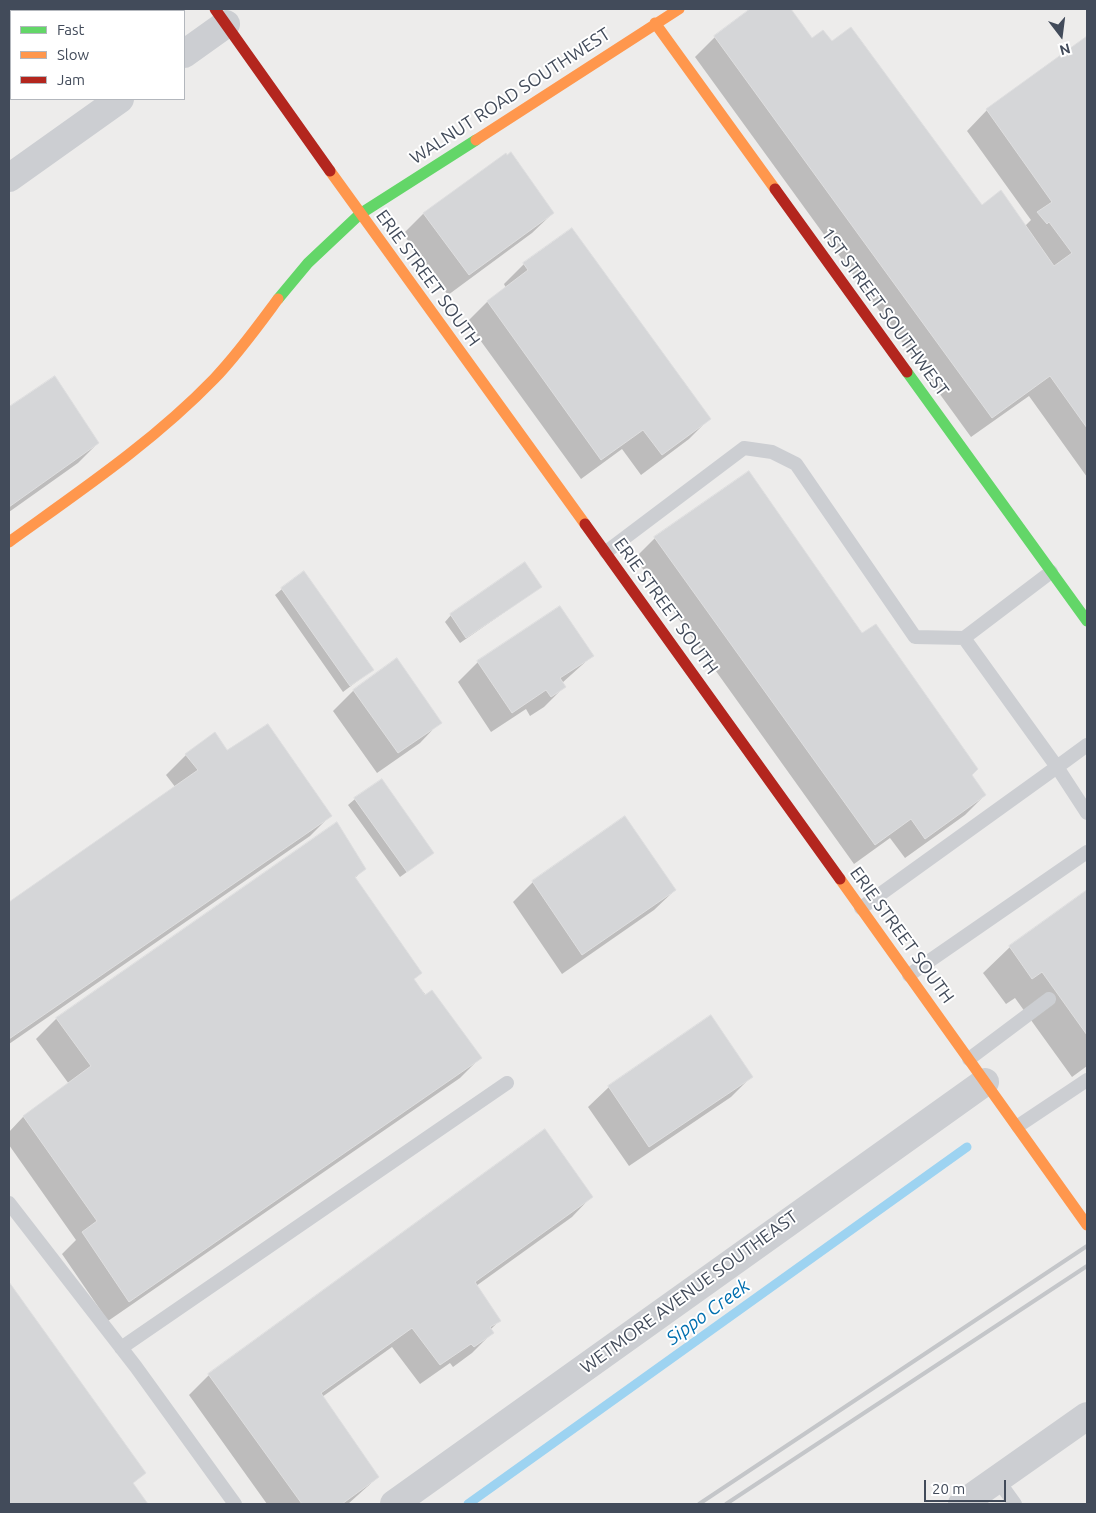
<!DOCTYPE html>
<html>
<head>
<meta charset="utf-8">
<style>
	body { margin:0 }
	#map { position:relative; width:1096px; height:1513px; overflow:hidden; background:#edeceb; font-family:Ubuntu,sans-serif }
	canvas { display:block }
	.frame { position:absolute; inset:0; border:10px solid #424b5a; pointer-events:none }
	.legend { position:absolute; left:10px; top:10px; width:175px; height:90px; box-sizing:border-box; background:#fff; border:1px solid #b3b7bd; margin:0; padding:6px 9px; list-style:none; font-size:15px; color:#424b5a }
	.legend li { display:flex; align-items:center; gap:10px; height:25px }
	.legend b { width:25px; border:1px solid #b3b7bd }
	.north { position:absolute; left:1036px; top:10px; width:50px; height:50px; -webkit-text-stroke:4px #fff; paint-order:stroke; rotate:165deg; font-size:14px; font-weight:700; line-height:20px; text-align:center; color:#424b5a }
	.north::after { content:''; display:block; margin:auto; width:18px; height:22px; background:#424b5a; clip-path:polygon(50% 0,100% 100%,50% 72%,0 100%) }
	.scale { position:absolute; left:924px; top:1480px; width:82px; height:22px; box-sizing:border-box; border:2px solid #424b5a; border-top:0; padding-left:6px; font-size:15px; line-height:18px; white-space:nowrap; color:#424b5a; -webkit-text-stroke:4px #fff; paint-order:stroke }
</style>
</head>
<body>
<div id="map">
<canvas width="1096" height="1513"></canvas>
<div class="frame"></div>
<ul class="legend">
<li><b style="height:6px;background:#63d668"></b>Fast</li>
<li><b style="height:6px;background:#ff974d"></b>Slow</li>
<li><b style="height:6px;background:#b3261e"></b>Jam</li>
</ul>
<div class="north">N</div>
<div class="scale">20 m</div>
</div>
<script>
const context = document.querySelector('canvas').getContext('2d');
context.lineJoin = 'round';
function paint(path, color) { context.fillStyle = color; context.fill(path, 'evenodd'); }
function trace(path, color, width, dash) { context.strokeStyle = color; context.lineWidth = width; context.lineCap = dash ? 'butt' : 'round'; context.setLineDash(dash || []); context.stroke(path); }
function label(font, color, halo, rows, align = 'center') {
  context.font = font + ' Ubuntu,sans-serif'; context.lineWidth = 4; context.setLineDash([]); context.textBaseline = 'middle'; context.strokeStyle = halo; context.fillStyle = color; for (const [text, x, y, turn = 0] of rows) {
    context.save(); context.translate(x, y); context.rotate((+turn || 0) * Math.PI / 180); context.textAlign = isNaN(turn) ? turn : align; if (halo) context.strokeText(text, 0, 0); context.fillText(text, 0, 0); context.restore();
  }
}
paint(new Path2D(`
	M752,9H790L811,40L981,207L1025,226L1031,220L967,131L987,110L1087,38V477L1029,396L971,437L695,57L715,37Z
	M553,213L532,233L448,295L403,234L423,214Z
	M524,264L709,419L689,439L641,475L622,449L581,479L467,322L487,302L506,288L504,284Z
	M54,378L98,443L78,463L9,512V409Z
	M655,538L862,634L985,795L965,815L905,858L890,838L854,864L635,558Z
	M541,587L460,643L445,622L451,615Z
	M282,589L372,670L343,692L275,595Z
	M592,656L562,683L564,687L544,707L530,716L526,709L491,732L458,682L478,662Z
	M396,660L440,722L420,743L377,773L333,711L353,691Z
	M226,752L330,816L310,836L9,1044V904L176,788L166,775L186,755Z
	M355,799L433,853L400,877L348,805Z
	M336,824L364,869L354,879L420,973L413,980L480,1058L460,1078L108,1321L62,1254L76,1240L9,1145V1132L23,1117L69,1084L36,1039L56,1019Z
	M533,882L675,890L654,910L562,974L513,902Z
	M1087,891V1066L1072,1077L1015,998L1006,1004L983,973L1010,947Z
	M710,1017L752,1076L731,1097L629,1166L588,1107L609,1087Z
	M545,1131L592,1196L572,1217L476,1286L499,1321L490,1330L492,1333L472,1353L453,1367L450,1363L420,1384L392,1347L322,1397L378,1477L348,1504H267L189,1395L209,1375Z
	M9,1284L144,1473L132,1484L146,1504H9Z`), '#0003');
trace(new Path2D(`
	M468,1504L967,1147`), '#9dd3f1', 9);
const building = new Path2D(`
	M750,9H791L812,38L823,30L832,41L851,27L982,205L1001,190L1054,266L1072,253L1049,222L1047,224L1037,212L1052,202L986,109L1087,36V428L1050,376L992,418L714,36Z
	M511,152L554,213L469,275L423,213L506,153L507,155Z
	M572,228L711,419L662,455L643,430L601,460L487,301L528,270L523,263Z
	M55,376L99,443L9,507V407Z
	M749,471L862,633L876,624L978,769L972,775L986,795L925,839L911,819L875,845L654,537Z
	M525,562L542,587L466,638L450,614Z
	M304,571L374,670L350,686L281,588Z
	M560,606L594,656L560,678L566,687L551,697L546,690L512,713L477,661Z
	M397,658L442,723L398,753L353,690Z
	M268,724L332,816L9,1039V902L198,770L185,754L215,732L227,750Z
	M382,779L434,853L407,872L354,798Z
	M625,816L676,890L582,955L532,881Z
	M337,822L366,869L355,877L422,973L414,979L425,995L432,990L482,1058L129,1302L82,1232L97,1221L23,1116L91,1066L56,1018Z
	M1087,890V1035L1042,972L1032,979L1009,946Z
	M711,1015L753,1077L649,1147L608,1086Z
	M545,1129L593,1197L475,1282L501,1321L490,1327L494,1333L474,1347L471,1344L440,1365L412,1328L321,1393L379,1477L342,1504H302L208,1374Z
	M9,1282L146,1473L133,1483L148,1504H9Z`);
paint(building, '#d5d6d8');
trace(building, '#dededf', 1);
trace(new Path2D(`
	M606,552L744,448L772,452L796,464L915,637L964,638
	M1051,572L964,638L1057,767L1087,745
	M861,908L1057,767L1087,813
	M909,975L1087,852
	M969,1059L1049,999
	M1018,1126L1087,1080
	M9,1203L136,1367L235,1504
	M121,1348L507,1083
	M997,1479L1015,1504`), '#ccced2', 14);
trace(new Path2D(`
	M184,54L226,24
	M9,178L120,99
	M394,1504L985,1082
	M962,1504L1087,1416`), '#ccced2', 28);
trace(new Path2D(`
	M278,299L308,263L360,214L476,140
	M907,372L1087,621`), '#63d668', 11);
trace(new Path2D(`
	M655,23L775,189
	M476,140L679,9
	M330,171L585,524
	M9,542C80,491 153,442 214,379C238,354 258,326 278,299
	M840,879L1087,1225`), '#ff974d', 11);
trace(new Path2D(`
	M215,9L330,171
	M775,189L907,372
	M585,524L840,879`), '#b3261e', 11);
trace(new Path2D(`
	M699,1504L1087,1246
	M726,1504L1087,1266`), '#c4c6c9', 4);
label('18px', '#424b5a', '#fff', [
	["WALNUT ROAD SOUTHWEST",510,96,-33],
	["ERIE STREET SOUTH",428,278,54],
	["1ST STREET SOUTHWEST",885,312,54],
	["ERIE STREET SOUTH",666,606,54],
	["ERIE STREET SOUTH",902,935,54],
	["WETMORE AVENUE SOUTHEAST",689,1292,-36]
]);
label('italic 19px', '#006faf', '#fff', [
	["Sippo Creek",708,1312,-36]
]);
</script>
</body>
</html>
